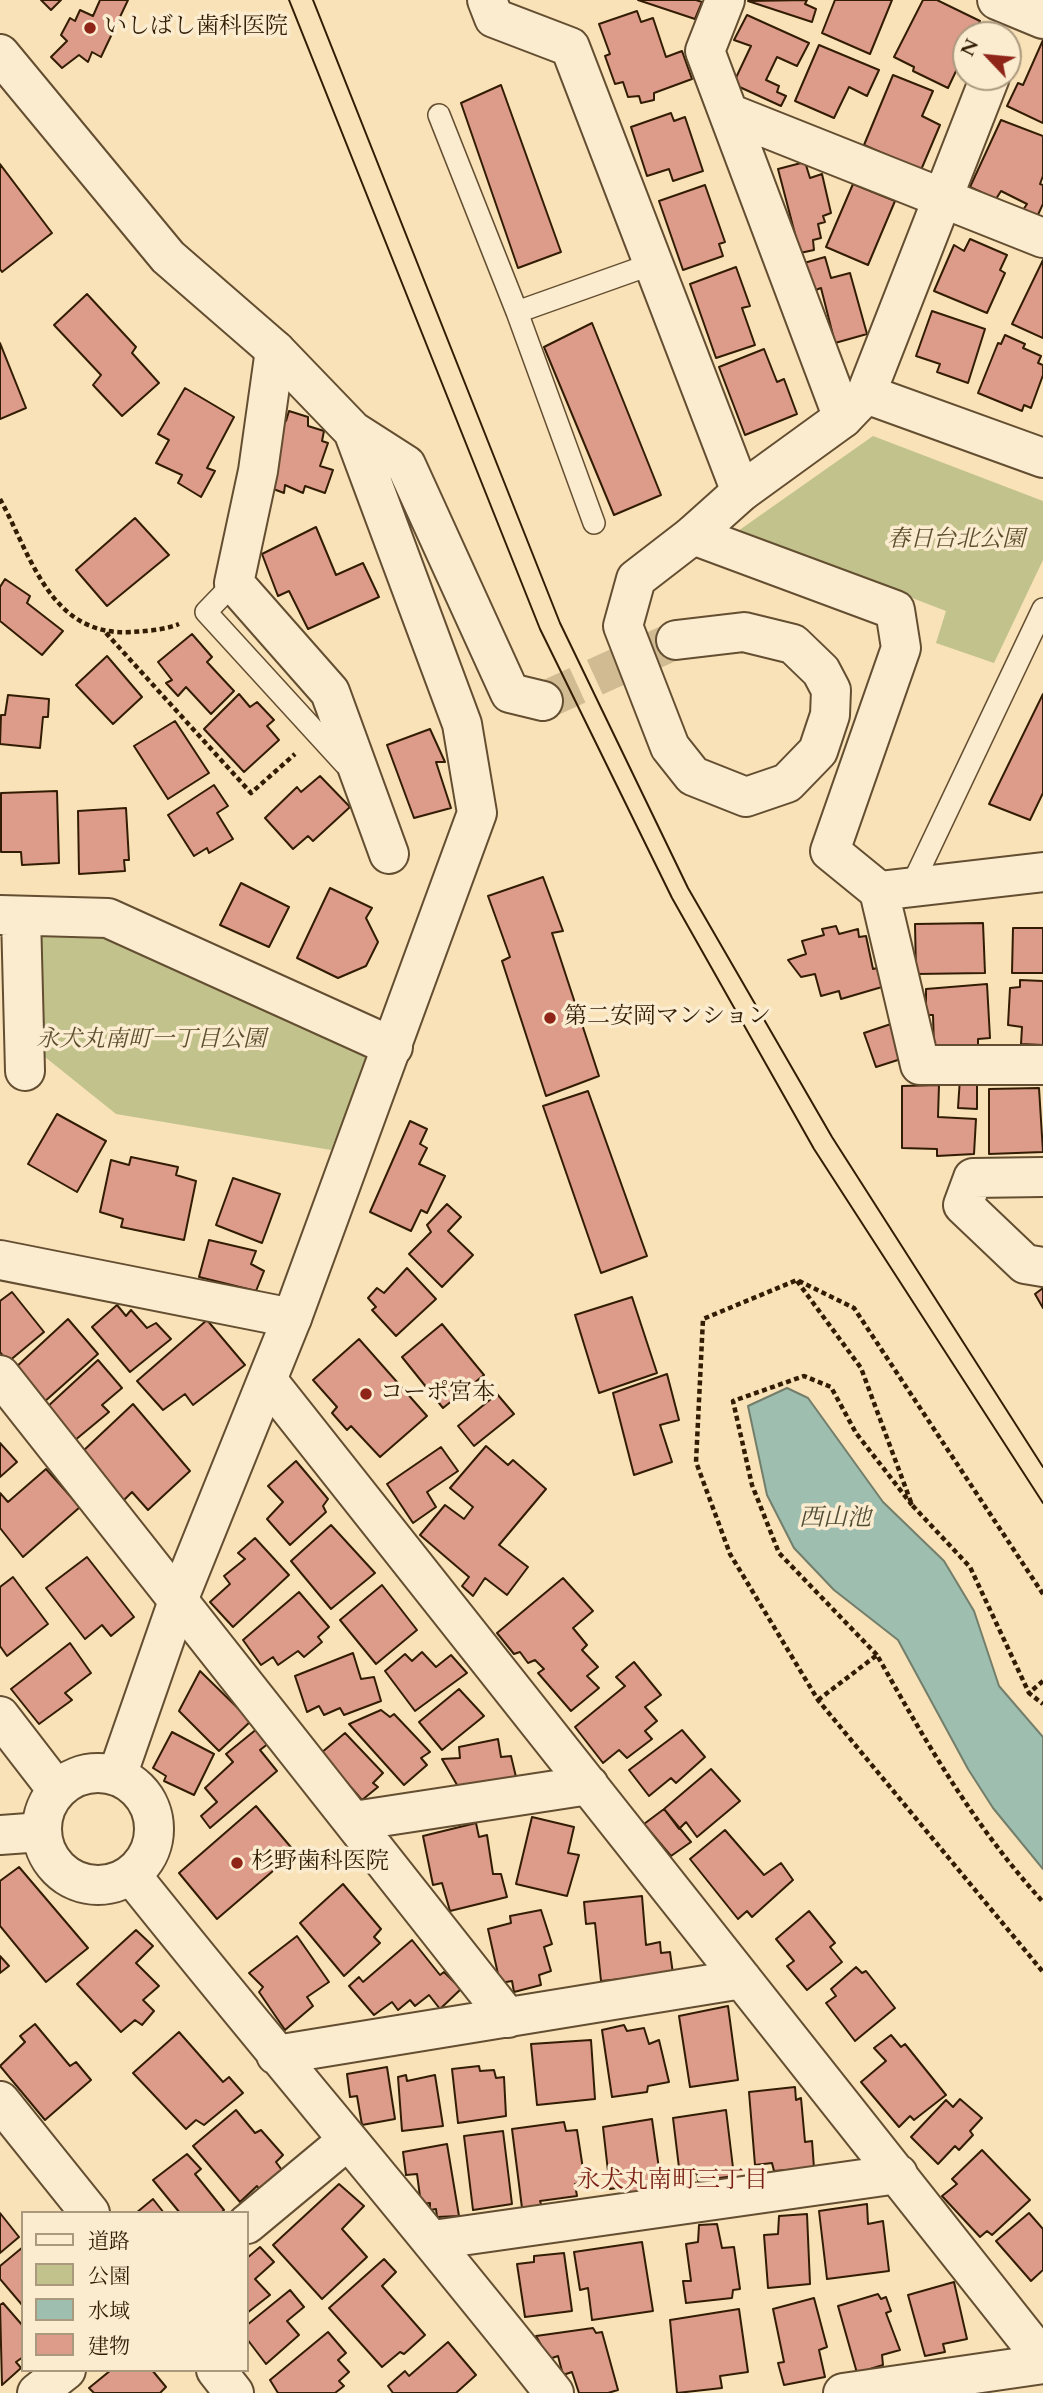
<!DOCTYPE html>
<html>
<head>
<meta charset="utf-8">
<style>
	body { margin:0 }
	#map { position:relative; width:1043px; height:2393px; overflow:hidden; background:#f9e2b7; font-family:Cardo,"Noto Serif JP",serif }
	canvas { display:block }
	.legend { position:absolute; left:21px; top:2211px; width:228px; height:161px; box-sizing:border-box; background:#fbecd0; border:2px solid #ab997e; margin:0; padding:9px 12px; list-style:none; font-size:21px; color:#321d04 }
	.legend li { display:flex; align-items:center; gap:14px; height:35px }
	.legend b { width:35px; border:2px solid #ab997e }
	.north { position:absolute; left:952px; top:21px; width:70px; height:70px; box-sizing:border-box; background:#fbecd0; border:2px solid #ab997e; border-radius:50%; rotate:296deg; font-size:19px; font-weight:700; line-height:28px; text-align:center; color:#321d04 }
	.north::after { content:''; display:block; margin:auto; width:24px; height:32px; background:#8f2418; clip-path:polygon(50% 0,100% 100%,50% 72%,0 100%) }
</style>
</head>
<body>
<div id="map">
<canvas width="1043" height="2393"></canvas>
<ul class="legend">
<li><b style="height:9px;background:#fbecd0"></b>道路</li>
<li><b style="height:19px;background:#c1c28c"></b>公園</li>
<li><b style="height:19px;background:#9ebeaf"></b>水域</li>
<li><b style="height:19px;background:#dd9b89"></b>建物</li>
</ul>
<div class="north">N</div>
</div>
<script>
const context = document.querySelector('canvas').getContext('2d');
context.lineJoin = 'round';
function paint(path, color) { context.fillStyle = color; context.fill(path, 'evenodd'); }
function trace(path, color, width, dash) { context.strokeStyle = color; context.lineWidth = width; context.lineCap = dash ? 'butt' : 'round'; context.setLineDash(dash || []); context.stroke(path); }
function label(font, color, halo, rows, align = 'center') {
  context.font = font + ' Cardo,"Noto Serif JP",serif'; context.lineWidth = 7; context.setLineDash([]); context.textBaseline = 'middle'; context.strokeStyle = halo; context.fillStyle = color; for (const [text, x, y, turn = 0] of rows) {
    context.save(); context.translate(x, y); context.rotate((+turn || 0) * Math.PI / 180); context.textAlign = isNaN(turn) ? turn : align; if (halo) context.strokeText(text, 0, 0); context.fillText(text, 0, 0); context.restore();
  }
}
paint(new Path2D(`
	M873,436L1043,501V560L994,663L936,643L946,611L738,531Z
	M39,935H107L369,1055L331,1150L116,1114L45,1057Z`), '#c1c28c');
const water = new Path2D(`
	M787,1388L808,1398L883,1502L944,1561L974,1611L999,1686L1043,1737V1869L993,1808L968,1769L898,1640L834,1590L794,1548L767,1495L748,1406Z`);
paint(water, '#9ebeaf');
trace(water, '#737e6b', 2);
const building = new Path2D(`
	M41,0H61L51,10Z
	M100,0H128L101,57L92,52L88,62L79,55L62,68L51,57L67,41L61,35L70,18L75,21L80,10L93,16Z
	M638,0H696L702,2L695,19Z
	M807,0L805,4L816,9L812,22L748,1Z
	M835,0H892L870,54L822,33Z
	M923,0H937L980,21L973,35H966V50L948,88L913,71L914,67L894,57Z
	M637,11L641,22L653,18L666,57L682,51L692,79L654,93V100L641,103L639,96L628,97L623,82L615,84L605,56L610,54L599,24Z
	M747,15L809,43L797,66L777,57L766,80L779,86L777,92L786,96L781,106L733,84L751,46L734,40Z
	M1043,40V123L1007,106L1018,83L1023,85Z
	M819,45L879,70L867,96L849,87L834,118L795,101Z
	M893,75L933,91L922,116L940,125L921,170L864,145Z
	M501,85L561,252L518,268L461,103Z
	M671,113L674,121L685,117L703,171L673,181L669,169L647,176L631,127Z
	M1001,120L1043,136V176L1040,184L1043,185V204L1036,219L1021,213L1027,204L1001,191L996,199L970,187Z
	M805,162L810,178L822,174L831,213L823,216L825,222L818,224L821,238L813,240L814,250L800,253L778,169Z
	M0,164L52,233L2,272L0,269Z
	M853,184L895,201L868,265L826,247Z
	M705,185L725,242L719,244L723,256L683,270L659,201Z
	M970,239L1007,255L1000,270L1005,273L987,313L934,291L954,245L964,251Z
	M825,257L831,278L850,273L867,334L835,343L821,288L813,291L804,263Z
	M1043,260V338L1012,324Z
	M736,267L750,306L742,308L755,345L716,358L690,284Z
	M87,294L136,347L132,353L159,383L122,416L93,385L101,375L54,325Z
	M932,311L985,329L968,383L937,372L940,364L916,356Z
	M592,323L661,495L614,515L544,347Z
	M1005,335L1025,344L1023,348L1041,356L1038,363L1043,365V375L1031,408L1024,405L1022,411L978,393L998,343L1001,344Z
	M0,343L26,408L0,419Z
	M764,349L777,382L784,379L797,414L745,435L719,367Z
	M185,388L234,417L207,468L215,471L201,497L178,483L182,475L156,463L169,440L158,434Z
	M289,411L308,417V426L324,431L322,441L328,443L320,466L333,470L325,493L305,486L303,493L285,485L284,493L268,487L278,420L286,421Z
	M135,518L169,555L107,606L76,570Z
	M316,527L336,575L363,563L379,597L308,629L289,591L278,596L262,554Z
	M5,579L30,596L27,603L63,631L42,655L0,621V587Z
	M192,634L212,657L207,662L234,691L211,714L186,687L178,696L166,683L172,680L158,662Z
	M107,656L142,697L113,724L76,685Z
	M239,694L250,707L257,702L274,720L267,726L279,740L244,772L204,729Z
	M1043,694V793L1030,820L989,804Z
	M8,695L49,699L48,717H43L40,748L0,744L1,715H5Z
	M175,721L209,773L168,799L134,746Z
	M430,729L445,762H436L451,808L414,818L387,745Z
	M320,776L350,807L313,841L308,836L293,849L265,818L297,787L301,792Z
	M214,785L228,806L217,813L233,839L209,853L207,848L194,856L168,815Z
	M57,791L59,863L22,865L21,852H1V793Z
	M126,808L129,860H124L125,871L79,874L78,811Z
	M543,877L563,931L552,933L599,1076L546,1096L502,961L510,957L488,896Z
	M241,883L289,907L269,947L220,925Z
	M330,888L372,908L366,918L378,942L366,966L338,978L297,958Z
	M983,923L985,973L916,974L915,924Z
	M836,926L839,934L858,929L859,937L866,936L873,969L877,968L882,987L841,999L839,991L821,996L815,974L801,977L788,960L806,954L802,941L824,935L822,929Z
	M1013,928H1043V973H1012Z
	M1020,980L1043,981V1045L1021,1044L1022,1027L1008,1025L1010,988L1020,987Z
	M987,984L990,1038L978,1039V1048L934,1049L933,1015H926V989Z
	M894,1023L904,1058L876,1067L864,1033Z
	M960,1078L977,1079V1109L958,1108Z
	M939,1085L938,1117L976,1119L974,1154L937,1156V1149L902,1148V1086Z
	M1039,1088L1043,1152L989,1154V1089Z
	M588,1091L647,1256L601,1273L543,1106Z
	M57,1114L106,1141L77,1192L28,1164Z
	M410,1121L427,1129L420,1144L427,1148L419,1164L445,1176L427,1213L421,1210L411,1231L370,1212Z
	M131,1157L178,1167L176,1175L196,1181L184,1240L121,1227L123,1219L100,1212L111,1160L129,1165Z
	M233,1178L280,1194L262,1243L216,1225Z
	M447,1204L461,1217L448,1231L473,1255L442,1287L409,1254L431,1232L427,1225Z
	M209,1240L256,1251L251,1264L264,1271L256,1291L199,1277Z
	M407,1268L436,1299L396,1336L372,1310L376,1307L368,1298L377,1288L384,1293Z
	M1043,1288V1308L1035,1294Z
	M12,1292L44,1332L8,1362L0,1352V1301Z
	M632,1297L657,1373L599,1393L575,1315Z
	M117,1305L126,1316L131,1310L147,1328L156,1323L171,1339L130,1372L92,1327Z
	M68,1319L98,1354L43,1403L14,1369Z
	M207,1320L245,1365L193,1405L185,1394L163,1410L137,1381Z
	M442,1324L484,1375L443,1408L402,1357Z
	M359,1339L427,1416L380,1457L351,1426L347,1430L332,1413L337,1407L313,1380Z
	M98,1360L122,1388L102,1405L109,1412L74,1441L46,1408Z
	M667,1374L679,1420L660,1425L672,1462L634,1475L613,1393Z
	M497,1394L514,1414L474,1446L458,1426Z
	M133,1404L190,1471L148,1510L132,1492L122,1502L82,1452Z
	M0,1443L17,1462L0,1477Z
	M486,1446L508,1465L513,1460L546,1489L499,1545L528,1567L507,1595L485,1578L473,1596L462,1586L469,1577L420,1535L445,1505L464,1519L473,1507L450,1488Z
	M441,1447L458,1471L427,1492L436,1507L413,1523L387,1484Z
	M296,1461L328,1499L323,1506L326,1512L290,1545L267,1519L283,1502L268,1486Z
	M46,1469L80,1507L23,1557L0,1528V1493L8,1502Z
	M331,1525L375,1573L331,1609L291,1561Z
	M255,1538L289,1575L233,1627L210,1602L230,1584L224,1576L245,1559L238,1553Z
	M87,1557L134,1617L111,1636L102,1625L85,1639L46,1588Z
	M13,1577L48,1624L7,1656L0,1646V1587Z
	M563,1578L593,1611L573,1628L587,1645L582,1650L598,1667L587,1676L599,1688L571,1711L538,1673L544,1669L535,1660L528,1663L520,1652L514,1654L497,1633Z
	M382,1585L417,1630L376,1664L340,1620Z
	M299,1592L329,1627L318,1637L322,1642L304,1657L298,1651L278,1665L273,1657L261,1665L243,1640Z
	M70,1643L91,1673L65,1693L72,1700L39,1724L11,1689Z
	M422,1652L436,1667L451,1655L467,1673L415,1711L385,1671L405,1654L412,1661Z
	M353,1653L361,1679L374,1677L381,1701L344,1715L340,1708L324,1715L319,1706L307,1712L295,1676Z
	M634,1662L661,1695L645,1707L657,1721L645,1731L652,1739L627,1758L619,1750L603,1763L575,1727L625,1686L616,1677Z
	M200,1671L251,1721L219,1751L179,1711Z
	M459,1689L484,1716L442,1750L419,1722Z
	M381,1710L390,1717L394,1714L430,1752L421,1758L427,1765L404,1785L349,1724Z
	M258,1728L269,1743L260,1750L277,1771L210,1828L201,1816L217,1802L205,1788L233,1762L226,1754Z
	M682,1730L705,1757L676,1783L671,1778L649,1796L629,1770Z
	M172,1732L214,1754L194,1795L164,1781L166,1776L153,1768Z
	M345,1733L383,1773L373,1783L378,1787L362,1800L321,1753Z
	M498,1739L501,1757L511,1756L516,1777L460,1790L442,1759L460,1758L459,1747Z
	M711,1769L740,1801L697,1837L686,1822L679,1829L664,1809Z
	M256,1806L295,1852L217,1919L179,1873Z
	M664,1809L691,1842L671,1856L644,1824Z
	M532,1817L574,1827L568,1853L579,1855L567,1896L516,1884Z
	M476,1823L479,1837L487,1835L493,1874H501L507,1897L450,1911L442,1883L433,1885L423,1836Z
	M725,1830L764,1875L781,1863L793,1880L752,1917L747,1911L738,1919L690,1859Z
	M19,1867L88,1948L46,1982L0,1926V1881Z
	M343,1884L381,1929L374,1937L380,1943L344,1976L300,1923Z
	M642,1896L646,1945L660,1942L661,1953L670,1952L673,1974L601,1981L595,1923L586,1924L584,1902Z
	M541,1910L552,1944L544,1947L551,1971L539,1975L541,1985L514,1992L512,1981L500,1983L488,1929L511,1923L510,1916Z
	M809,1911L835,1943L830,1947L842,1962L807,1990L787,1966L794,1961L776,1939Z
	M136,1930L153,1946L136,1963L159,1986L143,2000L154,2011L142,2025L135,2020L121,2032L77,1984Z
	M297,1936L329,1982L307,1997L313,2006L285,2030L259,1992L263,1987L249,1973Z
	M412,1940L440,1975L444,1972L461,1989L440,2009L429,1995L415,2006L410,2000L398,2010L392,2002L374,2015L349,1986L359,1977L363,1982Z
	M0,1956L9,1966L0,1973Z
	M856,1967L862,1973L866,1971L895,2008L855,2041L826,2003L836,1996L831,1989Z
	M728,2006L738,2080L690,2087L679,2016Z
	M35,2024L70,2066L76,2062L91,2080L45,2120L0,2066L25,2042L20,2036Z
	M624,2025L627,2031L644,2028L649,2044L659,2040L669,2082L648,2086L647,2092L612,2097L602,2030Z
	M179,2032L223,2082L229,2077L243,2093L204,2125L196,2120L186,2129L133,2073Z
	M891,2035L901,2047L905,2044L946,2095L914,2120L910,2116L899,2127L861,2082L886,2061L874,2048Z
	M591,2040L595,2099L537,2105L531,2044Z
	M479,2066L480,2071L494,2070L496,2078L504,2077L506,2116L458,2123L452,2069Z
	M387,2067L395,2119L362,2125L357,2096L350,2097L347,2074Z
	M406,2075L407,2081L435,2075L443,2126L402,2131L398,2077Z
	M795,2087L796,2100L801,2098L805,2142L812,2141L814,2168L774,2171L772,2163L755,2165L749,2092Z
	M960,2099L982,2118L970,2131L973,2135L959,2150L955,2146L938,2164L911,2137L946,2100L953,2107Z
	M236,2110L255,2133L261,2130L283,2155L276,2162L287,2177L264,2195L257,2186L240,2202L193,2146Z
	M726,2110L734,2176L698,2181L697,2173L680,2176L673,2118Z
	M652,2119L662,2190L630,2195L629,2186L610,2189L603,2127Z
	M564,2122L566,2131L577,2130L585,2182L575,2184L577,2196L540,2201L542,2207L522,2208L512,2129Z
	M503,2131L512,2204L473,2210L464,2136Z
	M447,2144L459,2216L437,2217L436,2209L430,2210V2203L421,2204L417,2174L406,2175L403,2152Z
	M982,2150L1030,2200L992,2235L987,2231L980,2237L942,2196L957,2184L952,2179Z
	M187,2154L201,2169L195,2174L224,2210L221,2213H180L153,2180Z
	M339,2184L364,2206L342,2229L367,2257L322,2299L273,2245Z
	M153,2199L164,2213H136Z
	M867,2204L868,2224L883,2221L889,2271L827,2279L819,2211Z
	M0,2213L19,2237L0,2253Z
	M1029,2213L1043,2229V2270L1031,2281L996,2241Z
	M807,2214L810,2284L768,2288L764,2235L778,2234L779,2216Z
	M717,2224L722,2248L734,2247L740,2289L733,2290L732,2298L686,2303L683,2281H691L686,2244L698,2242L699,2225Z
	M642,2242L653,2311L592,2320L588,2288L580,2290L574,2252Z
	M23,2247V2306L0,2279V2266Z
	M260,2247L274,2262L255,2279L270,2295L247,2313V2258Z
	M564,2253L572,2311L525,2317L517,2264L534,2262V2256Z
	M384,2259L396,2272L382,2286L425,2335L404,2354L400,2352L382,2367L329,2308Z
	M954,2282L967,2339L943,2344L945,2352L925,2356L908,2295Z
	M290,2290L304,2307L287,2321L299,2335L266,2364L247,2339V2325Z
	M878,2294L881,2299L886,2297L891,2311L886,2313L900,2350L882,2355L883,2365L857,2373L838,2306Z
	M814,2298L827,2347L819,2350L825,2377L784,2385L778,2363L784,2362L773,2309Z
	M3,2303L23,2326V2357L16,2362L21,2368L2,2385L0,2305Z
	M739,2309L748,2372L720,2376L722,2388L677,2393L670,2320Z
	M593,2328L596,2333L602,2332L618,2390L608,2393H579L572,2372L563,2375L558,2356L549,2359L536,2336Z
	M328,2332L346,2353L338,2360L349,2372L339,2381L344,2386L335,2393H278L270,2380Z
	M448,2342L476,2375L456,2393H393L388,2386L405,2371L409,2376Z
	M111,2370H152L166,2387L160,2393H94L89,2388Z`);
paint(building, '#dd9b89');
trace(building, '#321d04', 2);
trace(new Path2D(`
	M543,701L676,640`), '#d1bb93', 38, [38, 19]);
const service = new Path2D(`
	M439,115L517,312L594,523
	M517,312L652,264
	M234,583L206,612L345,764
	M910,889L1043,609`);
const minor = new Path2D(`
	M487,0L494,18L570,47L741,492
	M725,0L705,51L843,418
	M997,0L1043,19
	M731,114L1043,238
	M275,350L258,471L234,583L330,692L389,854
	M866,394L990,77
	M693,535L895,610L901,648L830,851L879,891L920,1065H1043
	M879,891L1043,872
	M0,915L108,918L393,1047
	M21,916L25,1071
	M1043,1177L973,1178L963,1205L1025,1264L1043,1267
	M0,1260L292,1318
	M0,1375L508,2018
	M268,1381L1043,2359
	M0,1716L57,1790
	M42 1829a56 56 0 1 1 112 0a56 56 0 1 1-112 0Z
	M354,1821L589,1785
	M132,1876C271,2050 416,2218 554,2393
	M276,2055L742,1979
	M0,2101L90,2213
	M247,2224L348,2140
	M433,2240L898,2174
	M216,2370L234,2393
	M37,2393L66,2370
	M843,2393L1043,2364`);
const tertiary = new Path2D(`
	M0,54L168,257L275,350L353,431L406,465L510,693L543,701
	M676,640L744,632L793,644L821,671L831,690L830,715L818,751L787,783L746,797L693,776L670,747L623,626L636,579L693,535L741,492L843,418L866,394L1043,458
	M117,1776L179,1598L292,1318L477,813L462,724L353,431
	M0,1835L42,1832`);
trace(service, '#644e31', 24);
trace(minor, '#644e31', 42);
trace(tertiary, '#644e31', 42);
trace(new Path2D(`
	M0,499C31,555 50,637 131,632C147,631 164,630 179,624
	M106,633L251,793L295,754
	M797,1281L861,1368L912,1505L970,1567L1029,1693
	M1043,1594L854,1308L797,1280L703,1319L696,1462L730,1554L818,1700L1043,1972
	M877,1655L779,1553L752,1485L733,1401L804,1376L831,1387L856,1433L912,1505
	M1043,1681L1029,1693L1043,1704
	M818,1700L877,1655C927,1744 974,1826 1043,1902`), '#321d04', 4.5, [5, 3.5]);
trace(service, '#fbecd0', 21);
trace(minor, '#fbecd0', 38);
trace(tertiary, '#fbecd0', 38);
trace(new Path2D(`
	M289,0L540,629L672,898L814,1149L1043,1503
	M313,0L560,623L688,888L832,1137L1043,1467`), '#321d04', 2);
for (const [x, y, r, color] of [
	[90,28,7,"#8f2418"],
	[550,1018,7,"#8f2418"],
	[366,1394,7,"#8f2418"],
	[237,1863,7,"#8f2418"]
]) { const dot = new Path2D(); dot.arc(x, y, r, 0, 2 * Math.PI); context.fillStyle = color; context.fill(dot); trace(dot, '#fbecd0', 2.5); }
label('23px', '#321d04', '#fbecd0', [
	["いしばし歯科医院",104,28],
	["第二安岡マンション",564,1018],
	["コーポ宮本",380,1394],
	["杉野歯科医院",251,1863]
], 'left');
label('italic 23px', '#5d4f2d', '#fbecd0', [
	["春日台北公園",956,541],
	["永犬丸南町一丁目公園",151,1041]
]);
label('italic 24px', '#524d37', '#fbecd0', [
	["西山池",835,1519]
]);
label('24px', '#7a1f14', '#fbecd0', [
	["永犬丸南町三丁目",672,2181]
]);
</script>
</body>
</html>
